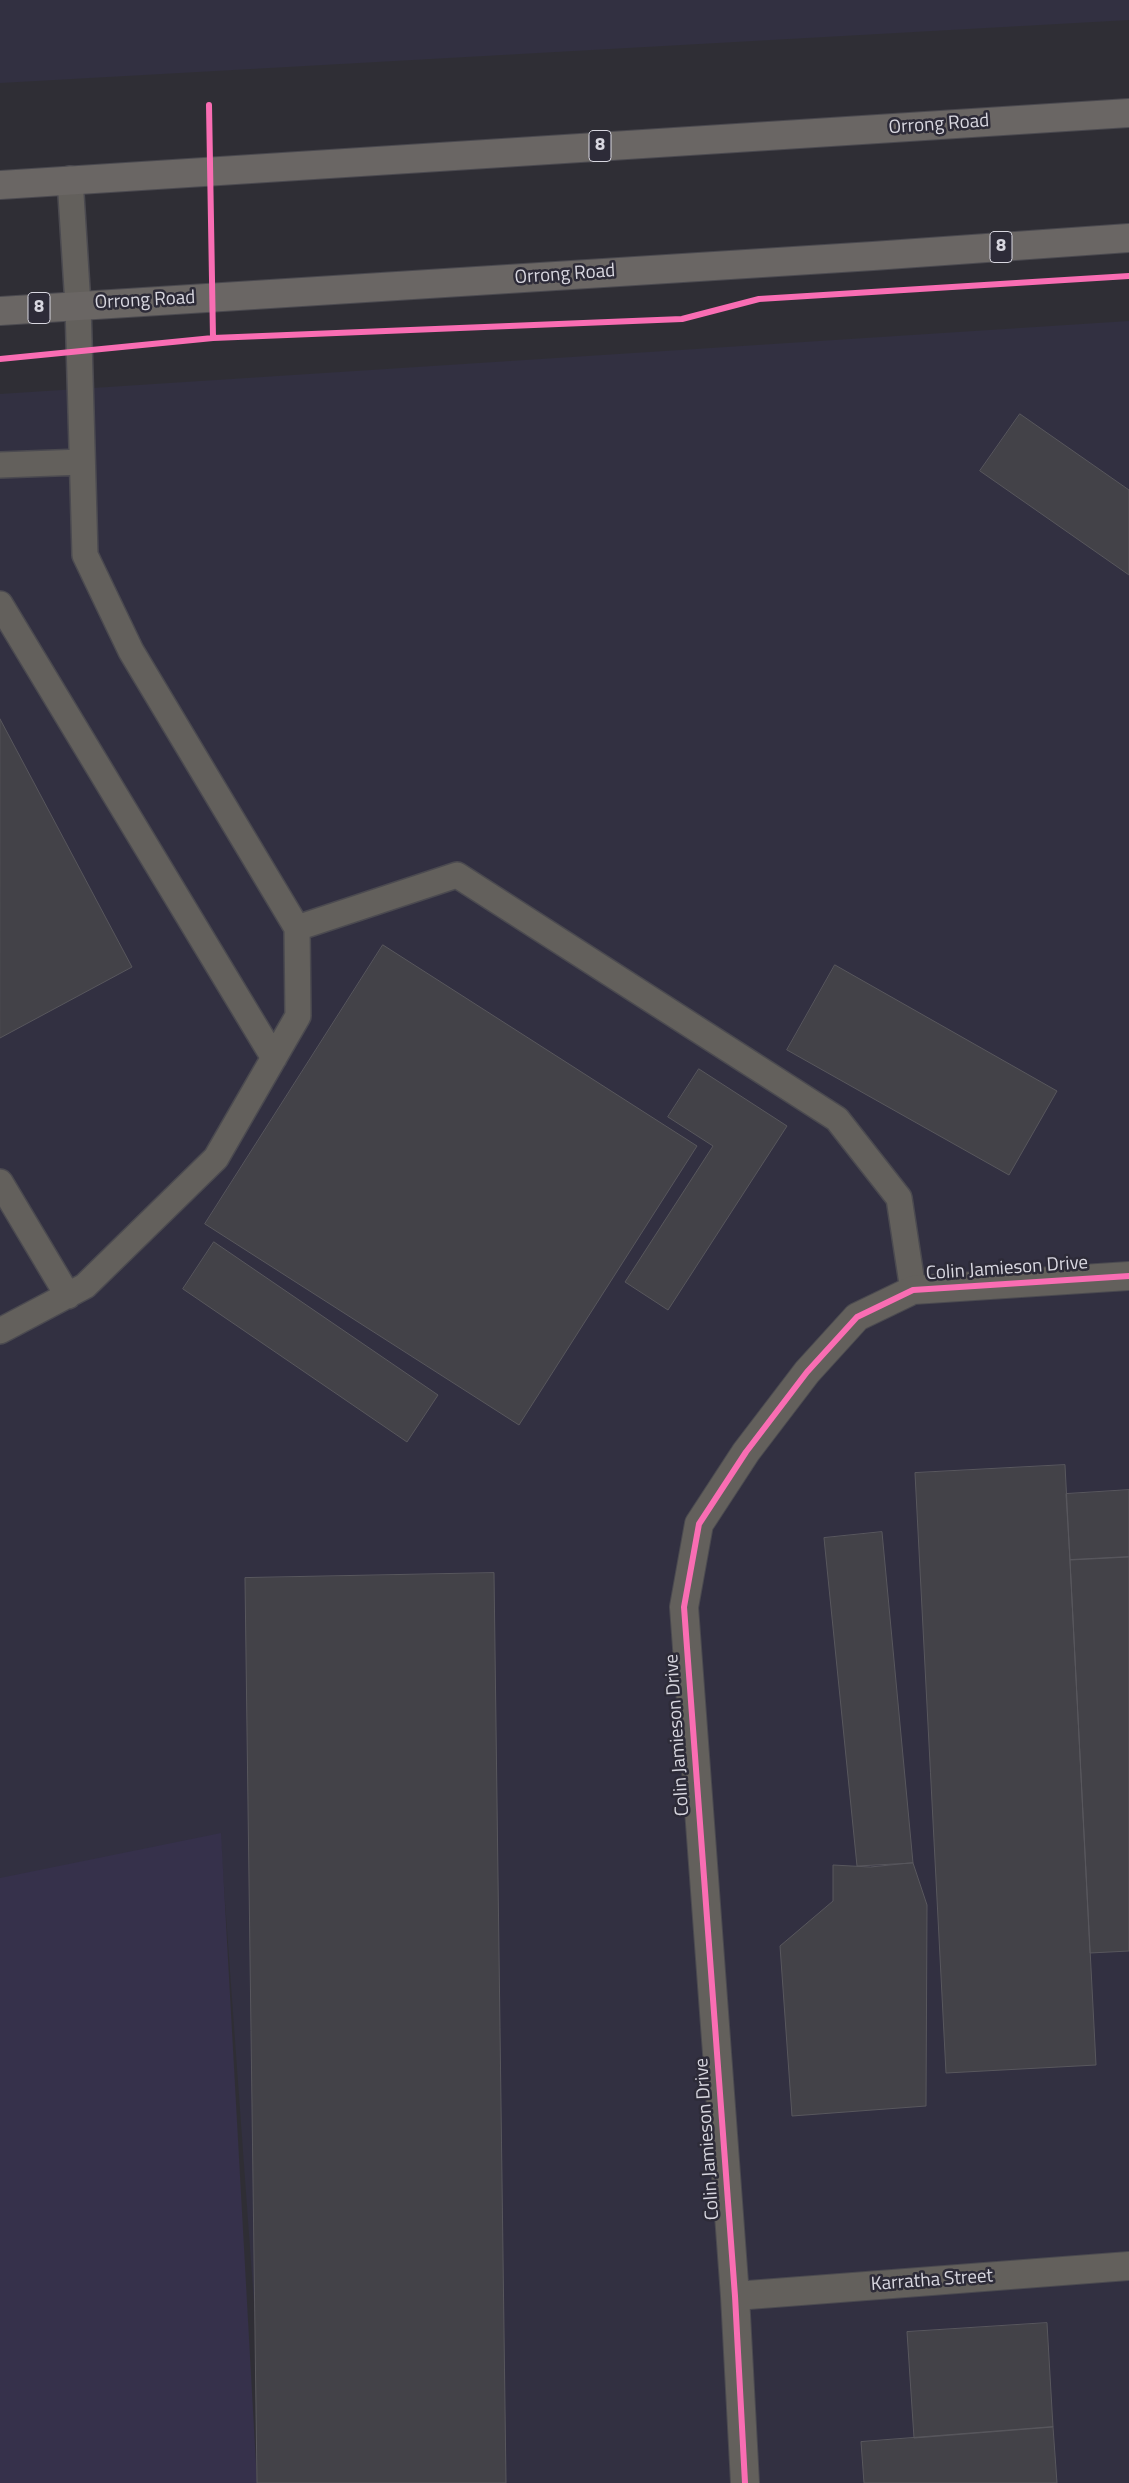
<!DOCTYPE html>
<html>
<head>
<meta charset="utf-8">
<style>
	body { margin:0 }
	canvas { display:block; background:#2f2e35 }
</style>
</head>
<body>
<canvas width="1129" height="2483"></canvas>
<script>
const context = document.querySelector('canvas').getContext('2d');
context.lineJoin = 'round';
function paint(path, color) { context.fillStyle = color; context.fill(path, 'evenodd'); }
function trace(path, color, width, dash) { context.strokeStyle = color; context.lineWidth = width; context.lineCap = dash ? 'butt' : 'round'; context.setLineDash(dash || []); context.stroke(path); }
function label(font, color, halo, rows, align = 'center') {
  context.font = font + ' "Titillium Web",sans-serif'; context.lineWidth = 5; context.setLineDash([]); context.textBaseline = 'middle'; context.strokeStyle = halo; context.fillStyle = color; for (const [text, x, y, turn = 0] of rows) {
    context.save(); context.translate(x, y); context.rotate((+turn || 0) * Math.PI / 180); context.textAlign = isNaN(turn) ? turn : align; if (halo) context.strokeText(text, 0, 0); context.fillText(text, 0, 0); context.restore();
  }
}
paint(new Path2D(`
	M0,0H1129V20L0,83Z
	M1129,321V2483H267L221,1846L0,1881V394Z`), '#323041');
paint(new Path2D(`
	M221,1833L257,2483H0V1878Z`), '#36314b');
const building = new Path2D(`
	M1020,414L1129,490V575L980,471Z
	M0,719L132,967L0,1038Z
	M383,945L697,1146L519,1425L205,1224Z
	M835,965L1057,1091L1009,1175L787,1050Z
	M699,1069L787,1126L668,1310L625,1282L713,1146L668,1117Z
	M214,1242L438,1395L407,1442L183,1289Z
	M1065,1465L1096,2065L946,2073L915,1473Z
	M1129,1490V1557L1070,1560L1066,1494Z
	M882,1532L913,1863L857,1866L824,1538Z
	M1129,1557V1951L1090,1953L1070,1560Z
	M494,1573L506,2483H257L245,1578Z
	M913,1863L927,1905L926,2106L792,2116L780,1946L833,1901V1865L870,1867Z
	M1047,2323L1053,2427L914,2438L907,2332Z
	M1053,2427L1057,2483H864L861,2442Z`);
paint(building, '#434248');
trace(building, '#58575d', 1);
const lane = new Path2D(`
	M0,465L82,462
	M0,604L274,1058
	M297,928L457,875L837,1119L899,1198L913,1290
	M0,1182L68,1296
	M0,1331L85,1286L216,1158L298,1016L297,928L131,651L85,555L78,305L70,179`);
const street = new Path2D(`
	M735,2296L1129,2266
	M745,2483L735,2296L684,1607L699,1524L746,1452L807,1372L857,1317L913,1290L1129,1276`);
const highway = new Path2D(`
	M0,185L1129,113
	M0,311L873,256L1129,238`);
trace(lane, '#4b4a50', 28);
trace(street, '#4b4a50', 30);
trace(highway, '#4b4a50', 30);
trace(lane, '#63605c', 25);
trace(street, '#63605c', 28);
trace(highway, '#6a6664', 28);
trace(new Path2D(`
	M209,105L213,338
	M0,359L213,338L682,319L759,299L1129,276
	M745,2483L735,2296L684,1607L699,1524L746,1452L807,1372L857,1317L913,1290L1129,1276`), '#f96db3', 6);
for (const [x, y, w] of [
	[600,146,22],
	[1001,247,22],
	[39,308,22]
]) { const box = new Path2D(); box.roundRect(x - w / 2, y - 15.5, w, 31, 4); context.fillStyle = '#2d2b38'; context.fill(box); trace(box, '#d8d7e0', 1); }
label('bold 18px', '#d8d7e0', null, [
	["8",600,146],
	["8",1001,247],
	["8",39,308]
]);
label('19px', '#d8d7e0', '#2d2b38', [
	["Orrong Road",939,125,-4],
	["Orrong Road",565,275,-4],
	["Orrong Road",145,301,-3],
	["Colin Jamieson Drive",1007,1269,-4],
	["Colin Jamieson Drive",678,1735,-94],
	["Colin Jamieson Drive",708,2139,-94],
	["Karratha Street",932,2281,-4]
]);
</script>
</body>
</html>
